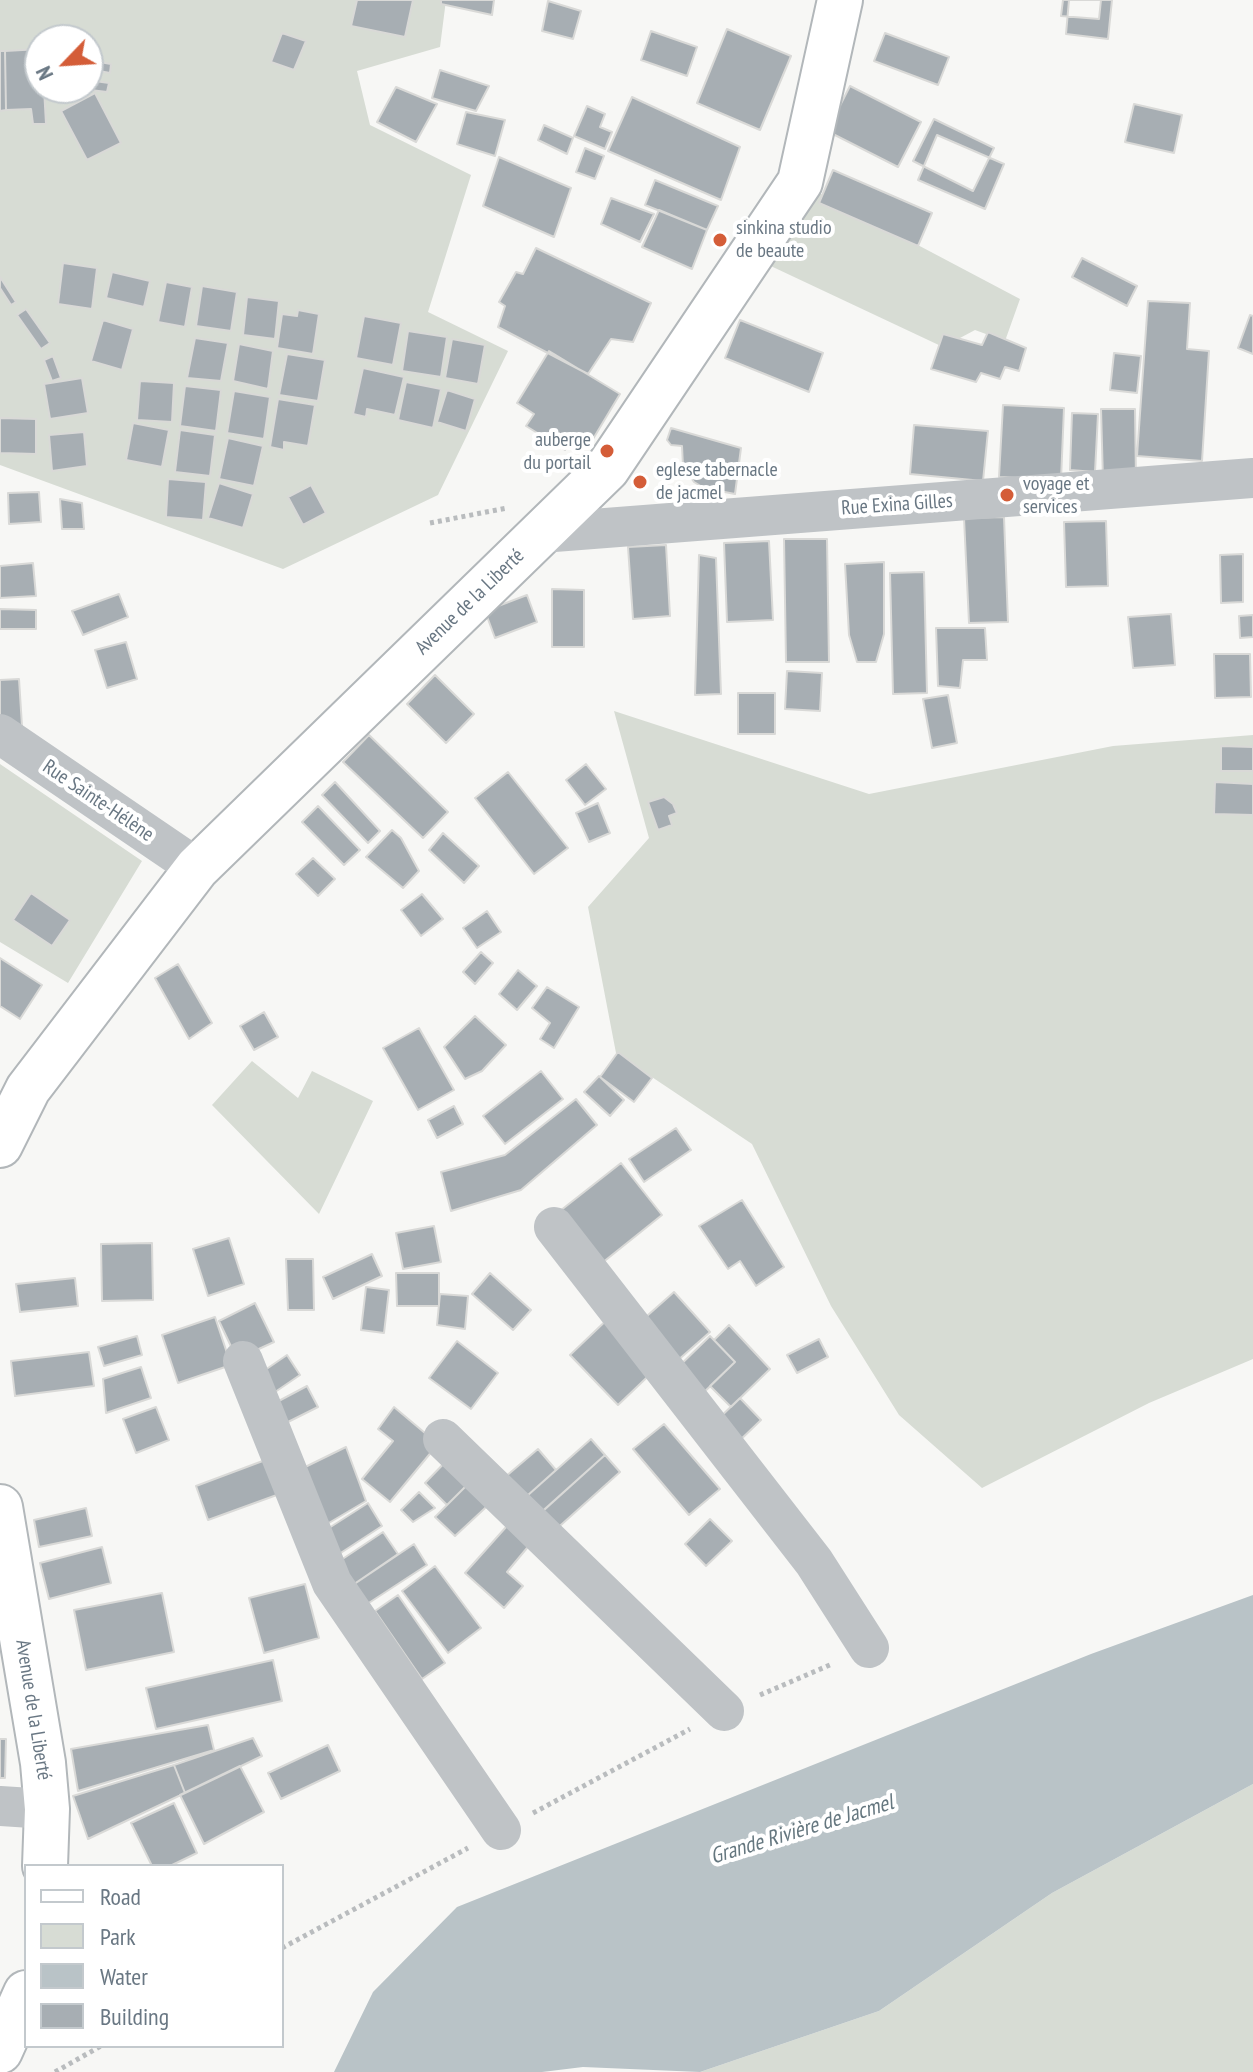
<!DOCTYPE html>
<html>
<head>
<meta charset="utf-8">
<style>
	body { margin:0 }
	#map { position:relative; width:1253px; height:2072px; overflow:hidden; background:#f7f7f5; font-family:"PT Sans Narrow",sans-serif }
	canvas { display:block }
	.legend { position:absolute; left:24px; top:1864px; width:260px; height:184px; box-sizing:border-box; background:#fff; border:2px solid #c3c9cd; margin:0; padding:10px 14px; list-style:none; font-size:24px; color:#697783 }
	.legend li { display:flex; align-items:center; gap:16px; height:40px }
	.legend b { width:40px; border:2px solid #c3c9cd }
	.north { position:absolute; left:24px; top:24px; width:80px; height:80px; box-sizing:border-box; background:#fff; border:2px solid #c3c9cd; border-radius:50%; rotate:245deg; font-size:22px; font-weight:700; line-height:32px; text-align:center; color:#697783 }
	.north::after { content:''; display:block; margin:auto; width:28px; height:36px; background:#d45d38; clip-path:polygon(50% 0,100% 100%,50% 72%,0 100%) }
</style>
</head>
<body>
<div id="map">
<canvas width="1253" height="2072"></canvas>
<ul class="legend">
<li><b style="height:10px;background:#fff"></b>Road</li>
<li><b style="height:22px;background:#d7dcd4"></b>Park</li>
<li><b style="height:22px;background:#b9c3c7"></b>Water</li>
<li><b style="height:22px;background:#a7aeb3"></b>Building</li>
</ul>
<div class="north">N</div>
</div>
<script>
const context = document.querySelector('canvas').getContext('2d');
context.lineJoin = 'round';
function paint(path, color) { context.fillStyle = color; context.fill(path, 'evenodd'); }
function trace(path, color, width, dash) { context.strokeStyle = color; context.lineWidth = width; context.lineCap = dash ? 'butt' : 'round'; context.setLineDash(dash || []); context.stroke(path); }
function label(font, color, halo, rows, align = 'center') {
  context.font = font + ' "PT Sans Narrow",sans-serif'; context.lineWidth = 8; context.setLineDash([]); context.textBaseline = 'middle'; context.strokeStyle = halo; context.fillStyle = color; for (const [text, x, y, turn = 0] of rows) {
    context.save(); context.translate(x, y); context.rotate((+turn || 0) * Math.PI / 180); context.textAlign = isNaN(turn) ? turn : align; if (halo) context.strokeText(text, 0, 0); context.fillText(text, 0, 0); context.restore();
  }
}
paint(new Path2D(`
	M0,0H446L440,47L357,71L370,125L471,175L428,312L508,351L438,495L283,569L0,465ZM40,40H88V88H40Z
	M808,187L1020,299L1005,341L975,330L943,347L758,260Z
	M614,711L869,794L1113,746L1253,735V1359L1149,1403L982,1488L899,1415L831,1306L752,1144L616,1053L588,907L649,838Z
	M0,764L142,861L68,983L0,942Z
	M252,1061L298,1098L312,1071L373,1101L319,1214L212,1105Z
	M1253,1784V2072H700L879,2011L1052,1893Z`), '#d7dcd4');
paint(new Path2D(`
	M1253,1595V1784L1052,1893L879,2011L700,2072L583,2067L542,2072H334L373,1992L457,1907L1091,1654Z`), '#b9c3c7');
const building = new Path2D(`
	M357,0H413L405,37L351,26Z
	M441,0H494L492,15L441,4Z
	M1063,0H1101L1099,19L1061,16Z
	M1069,0H1112L1108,39L1066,34Z
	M548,1L581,11L573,39L542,31Z
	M727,29L791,56L760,130L697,103Z
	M651,31L697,47L687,76L641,60Z
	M282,33L306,41L294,70L271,62Z
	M885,33L949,57L938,85L874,61Z
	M40,49V88H44L46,124H33L31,109L6,110L5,51Z
	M0,51H5L6,110L0,111Z
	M88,60L111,64L110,73L88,69Z
	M440,70L489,86L476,111L432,98Z
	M88,80L109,83L107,92L82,89L88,88Z
	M850,86L921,122L898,167L827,131Z
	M396,87L437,104L416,142L377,122Z
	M95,93L121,143L87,160L61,111Z
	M632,97L740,147L721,200L608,151Z
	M1134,104L1182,115L1174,153L1125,142Z
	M587,106L605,114L600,127L612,132L605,149L574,136Z
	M466,112L505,120L495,156L457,144Z
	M934,119L994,148L973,191L913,161Z
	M544,125L573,138L567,154L538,140Z
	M937,135L1004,164L985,209L918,180Z
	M585,148L604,156L595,179L576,172Z
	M499,157L571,188L554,237L483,206Z
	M833,170L932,213L918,246L819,203Z
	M655,180L718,206L707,230L645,205Z
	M611,198L654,214L640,242L601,224Z
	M659,210L707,230L692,269L642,247Z
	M536,248L651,303L633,342L611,339L588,374L498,327L505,306L499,302L516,272L523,274Z
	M1082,258L1137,286L1127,306L1072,277Z
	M63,263L97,268L92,309L58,304Z
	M112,272L150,281L144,307L106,298Z
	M0,277L16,302L11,305L0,288Z
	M166,282L192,287L185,327L158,322Z
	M202,286L237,292L231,331L196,326Z
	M247,297L279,301L275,339L243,335Z
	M1148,301L1190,303L1187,349L1209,351L1202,461L1137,456Z
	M26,309L50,343L41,349L17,315Z
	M298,310L319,314L313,354L277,348L282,314L297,316Z
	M1250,315L1253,316V354L1238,348Z
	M364,316L401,323L393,365L356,358Z
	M103,320L133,329L122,370L91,361Z
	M740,320L823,353L809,392L725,358Z
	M408,331L447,337L441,377L402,371Z
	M988,332L1026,348L1019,371L1005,367L1000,379L981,373L976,382L931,369L943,334L982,345Z
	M195,338L228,343L221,381L187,378Z
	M452,339L485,345L478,384L445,378Z
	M239,344L273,351L268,389L233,381Z
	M549,351L620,394L590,444L574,434L565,450L526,426L534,414L517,403Z
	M1114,353L1141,356L1137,393L1110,390Z
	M287,354L325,360L318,401L279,395Z
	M53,356L61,378L52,381L44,360Z
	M363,368L404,377L395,415L367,409L366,417L353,414Z
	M82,378L88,413L50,419L44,384Z
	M140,381L174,383L172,422L137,420Z
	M406,382L441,389L433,428L398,420Z
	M185,386L221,390L216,431L180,426Z
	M447,390L475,399L466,431L437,422Z
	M234,391L270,397L264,439L227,433Z
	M278,399L315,405L308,446L284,442V450L270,447Z
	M1003,405L1064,408L1061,480L999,477Z
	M1101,409H1135L1136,480H1103Z
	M1072,413L1098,414L1095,472L1070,470Z
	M0,418L36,419V454L0,453Z
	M133,423L169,430L162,467L126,460Z
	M914,425L988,431L983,481L910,474Z
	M671,428L741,448L735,494L704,488L694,482L683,466L682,446L671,445L667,440Z
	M180,430L215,435L210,476L175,472Z
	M84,432L87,466L52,471L49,435Z
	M228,438L263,446L254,486L219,479Z
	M168,479L206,482L203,520L166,517Z
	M219,483L253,494L243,528L208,518Z
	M311,485L326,513L303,525L288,497Z
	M39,492L41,522L9,524L8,493Z
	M60,499L82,503L84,529H62Z
	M1004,517L1008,622L969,623L964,518Z
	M1106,521L1108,586L1066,587L1064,522Z
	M784,539H827L829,662H786Z
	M769,541L773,620L727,622L724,543Z
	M666,545L670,616L633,619L628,547Z
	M1243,554V602L1221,603L1220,555Z
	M699,555L716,558L721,694L695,695Z
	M884,562V634L876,662H857L849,635L845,564Z
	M33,563L36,596L0,598V566Z
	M924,572L927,693L893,694L890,573Z
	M552,589L584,590V647H552Z
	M119,594L128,617L83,635L72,611Z
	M527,595L537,622L495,638L485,611Z
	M0,609L36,610V629H0Z
	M1171,614L1175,665L1133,668L1128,617Z
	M1253,615V637L1240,638L1239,616Z
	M936,628H985L987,660H963L960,688L938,686Z
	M126,642L137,679L107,688L95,650Z
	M1214,654H1250L1251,697L1215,698Z
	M787,671L822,673L820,711L785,709Z
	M435,675L474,714L446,743L407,704Z
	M19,679L22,726L0,727V680Z
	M738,693H775V734H738Z
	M948,695L957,743L932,748L923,699Z
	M369,735L448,812L423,838L343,762Z
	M1221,746L1253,747V771H1221Z
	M586,764L606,789L585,805L566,780Z
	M508,772L568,848L534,874L475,798Z
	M335,782L380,831L368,843L322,795Z
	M1215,782L1253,784V815L1214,814Z
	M664,797L673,804L677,813L669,816L672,825L658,830L648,802Z
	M598,803L610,833L589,842L576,813Z
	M318,806L360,850L344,865L302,822Z
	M392,830L401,838L419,871L403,888L366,857Z
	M443,833L479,866L464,883L429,850Z
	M313,858L335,879L318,896L296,874Z
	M31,893L70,920L52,946L13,920Z
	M422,894L443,919L421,936L401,910Z
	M487,911L501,932L477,948L463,928Z
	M481,952L493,963L475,984L463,972Z
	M0,958L42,985L20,1019L0,1006Z
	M178,964L212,1023L189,1039L155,978Z
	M518,970L537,986L517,1010L499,994Z
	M547,987L579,1007L554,1048L540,1039L550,1023L532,1008Z
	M264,1012L278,1037L254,1050L240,1026Z
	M475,1016L506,1045L482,1071L465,1079L444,1047Z
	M419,1028L454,1090L418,1110L383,1048Z
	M618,1052L652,1078L634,1102L600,1077Z
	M541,1071L563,1099L505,1144L483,1116Z
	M599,1076L624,1100L610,1116L584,1092Z
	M576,1099L597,1125L521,1190L451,1211L441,1172L505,1155Z
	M454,1106L463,1124L437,1138L428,1120Z
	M676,1128L691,1150L644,1182L629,1159Z
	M621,1163L662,1215L592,1271L551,1218Z
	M742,1200L784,1267L756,1286L740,1261L728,1269L699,1226Z
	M434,1226L441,1262L403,1269L396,1233Z
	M229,1238L244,1284L208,1296L193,1249Z
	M152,1243L153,1300L102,1301L101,1244Z
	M372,1254L382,1276L333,1299L323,1277Z
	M286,1259H313L314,1310H288Z
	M396,1273H439V1306H397Z
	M490,1273L531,1310L513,1330L472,1294Z
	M75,1278L78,1306L20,1312L16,1284Z
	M366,1287L389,1290L384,1333L361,1330Z
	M674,1292L710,1332L668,1369L630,1331Z
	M440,1294L468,1296L465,1329L437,1325Z
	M255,1303L274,1342L237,1359L219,1321Z
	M614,1313L662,1363L618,1405L570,1355Z
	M215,1317L231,1365L178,1383L162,1335Z
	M729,1325L770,1369L731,1407L710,1386L735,1362L714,1340Z
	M137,1336L142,1355L104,1366L98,1347Z
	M710,1336L735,1362L695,1401L670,1375Z
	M819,1339L828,1357L797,1373L787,1355Z
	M457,1341L498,1373L471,1409L429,1378Z
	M89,1352L94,1386L15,1396L11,1361Z
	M287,1355L300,1375L259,1403L246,1383Z
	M141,1367L151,1398L106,1413L103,1379Z
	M307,1386L318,1407L268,1432L258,1412Z
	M740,1398L761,1420L735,1445L714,1423Z
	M156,1407L169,1440L136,1453L123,1419Z
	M394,1407L438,1444L390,1502L362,1479L393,1441L378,1429Z
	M664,1424L720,1489L689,1515L633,1449Z
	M591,1439L605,1455L533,1520L518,1504Z
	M346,1447L366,1501L317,1530L297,1471Z
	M538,1449L556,1470L518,1504L498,1483Z
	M284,1453L296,1488L208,1520L196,1486Z
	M454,1453L477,1475L447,1505L425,1483Z
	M605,1455L620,1472L552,1533L537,1516Z
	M477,1475L497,1497L455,1536L435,1517Z
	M419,1492L435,1508L413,1522L401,1510Z
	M368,1503L382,1526L333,1558L318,1535Z
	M86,1508L92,1536L39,1547L34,1520Z
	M515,1517L537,1536L507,1572L523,1586L504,1608L465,1573Z
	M710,1519L732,1541L706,1566L685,1544Z
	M383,1532L398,1554L341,1593L326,1570Z
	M414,1544L427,1565L355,1612L341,1593Z
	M102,1547L111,1583L49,1599L40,1563Z
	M435,1566L481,1628L448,1653L402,1591Z
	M305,1584L319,1638L264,1653L249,1598Z
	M162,1593L174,1652L86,1670L74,1610Z
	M398,1595L445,1663L422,1679L375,1611Z
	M273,1660L282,1701L156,1729L146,1688Z
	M208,1725L214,1750L78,1791L71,1749Z
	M253,1738L262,1756L185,1793L174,1765Z
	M0,1739H6L5,1778H0Z
	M328,1745L340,1771L281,1799L268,1773Z
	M174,1765L185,1793L88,1839L73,1796Z
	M240,1766L264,1812L204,1844L180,1795Z
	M174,1803L197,1853L170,1866H152L131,1823Z`);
paint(building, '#a7aeb3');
trace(building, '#d9d9d7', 2);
const primary = new Path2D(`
	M0,1145L28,1089L197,868L607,469L800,182L840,0
	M0,1507L43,1763L47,1809L45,1866
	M0,2051L26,1993`);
trace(primary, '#b2b7ba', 48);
trace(new Path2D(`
	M430,523L507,508
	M760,1695L832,1664
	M533,1813L690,1729
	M282,1948L468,1848
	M55,2072L101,2046`), '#b9bcbe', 5, [4, 4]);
trace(new Path2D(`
	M541,533L1253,478
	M0,734L197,868
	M554,1227L814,1562L869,1648
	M243,1361L332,1583L501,1830
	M443,1439L724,1711
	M0,1806L47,1809`), '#bfc3c6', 40);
trace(primary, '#fff', 44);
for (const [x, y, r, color] of [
	[720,240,8,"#d45d38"],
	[607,451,8,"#d45d38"],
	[640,482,8,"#d45d38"],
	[1007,495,8,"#d45d38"]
]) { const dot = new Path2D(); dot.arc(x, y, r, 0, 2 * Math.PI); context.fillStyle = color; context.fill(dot); trace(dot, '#fff', 3); }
label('20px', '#697783', '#fff', [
	["sinkina studio",736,228],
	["de beaute",736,251],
	["auberge",591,440,"right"],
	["du portail",591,463,"right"],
	["eglese tabernacle",656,470],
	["de jacmel",656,493],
	["voyage et",1023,484],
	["services",1023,507]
], 'left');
label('20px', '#697783', '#fff', [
	["Rue Exina Gilles",897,505,-4],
	["Avenue de la Liberté",470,602,-44],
	["Rue Sainte-Hélène",98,801,34],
	["Avenue de la Liberté",33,1710,81]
]);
label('italic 22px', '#65777f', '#fff', [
	["Grande Rivière de Jacmel",802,1830,-17]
]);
</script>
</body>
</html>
